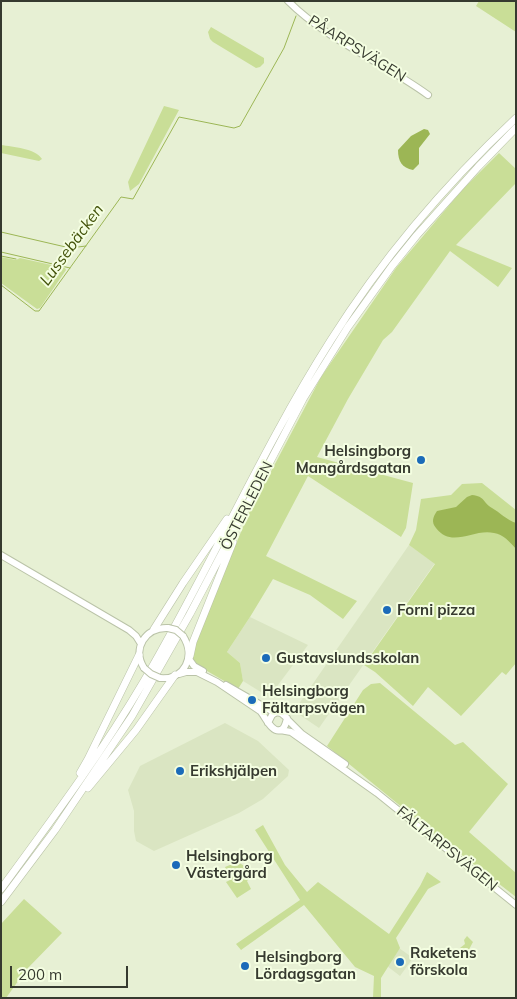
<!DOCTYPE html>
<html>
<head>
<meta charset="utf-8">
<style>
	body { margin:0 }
	#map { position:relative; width:517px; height:999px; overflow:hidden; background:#e7f0d4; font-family:Mulish,sans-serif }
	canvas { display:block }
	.frame { position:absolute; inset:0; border:2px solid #363a2f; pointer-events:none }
	.scale { position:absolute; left:10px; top:966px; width:118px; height:22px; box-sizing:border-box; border:2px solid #363a2f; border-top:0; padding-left:6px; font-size:15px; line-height:18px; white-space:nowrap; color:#363a2f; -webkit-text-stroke:4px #f4fee1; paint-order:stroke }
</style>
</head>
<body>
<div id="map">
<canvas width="517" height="999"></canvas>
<div class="frame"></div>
<div class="scale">200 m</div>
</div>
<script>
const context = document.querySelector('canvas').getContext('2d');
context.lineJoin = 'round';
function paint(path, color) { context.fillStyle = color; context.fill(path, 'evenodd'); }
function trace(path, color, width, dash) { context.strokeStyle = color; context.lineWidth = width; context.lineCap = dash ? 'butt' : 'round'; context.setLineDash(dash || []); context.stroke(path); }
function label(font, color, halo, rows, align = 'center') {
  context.font = font + ' Mulish,sans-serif'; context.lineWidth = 4; context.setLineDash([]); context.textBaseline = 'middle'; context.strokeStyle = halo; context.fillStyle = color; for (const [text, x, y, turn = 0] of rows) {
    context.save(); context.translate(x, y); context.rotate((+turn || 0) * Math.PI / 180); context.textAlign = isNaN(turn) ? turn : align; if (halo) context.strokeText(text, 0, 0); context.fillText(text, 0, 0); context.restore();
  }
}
paint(new Path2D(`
	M409,545L435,563L319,728L294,711Z
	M250,617L308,645L269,697L243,681L240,663L227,652Z
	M225,723L258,741L289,770L288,776L263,799L239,813L154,851L136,841L134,831V811L128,790L140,766Z
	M399,948L413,958L400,976L387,966Z`), '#dae5c2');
paint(new Path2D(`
	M479,1H516V32L476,6Z
	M211,27L264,58V63L260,67L256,68L213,42L210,39L208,32Z
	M164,106L179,110L139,184L130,191L128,182Z
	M1,145C13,147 35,148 42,159L39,161L1,153Z
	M499,153L516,169V183L456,245L512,268L498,287L450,251L392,332L383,340L348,399L317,457L413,483L406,528L401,537L308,476L266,556L357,601L343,619L310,595L273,579L250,617L227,652L240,663L243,681L238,689L195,664L193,661V648L248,515L321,377L396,268L463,189Z
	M1,257L16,260L20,258L65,268L66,270L40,308L37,309L1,283Z
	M482,483L516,510V663L506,675L502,672L461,716L428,687L413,706L375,672L364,665L435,564L409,545L416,530L421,499L451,495L462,484Z
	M380,683L455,745L463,742L508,784L469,832L516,873V897L436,835L327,746L363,690L371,684Z
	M263,825L285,865L307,892L318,882L389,934L420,886L427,872L441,882L428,889L396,938L400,948L381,978V998H373L374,976L355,967L304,905L241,950L236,944L300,900L255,830Z
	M237,862L243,865L251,877L247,881L251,889L237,898L226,882L230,880L225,867Z
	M24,899L62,933L26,970L6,998H1V924Z
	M467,936L473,942L465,957L460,948L465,944L464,940Z`), '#c9de97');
paint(new Path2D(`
	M424,129L428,130L430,134L419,148V164L413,170C402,168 398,161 398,150L411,136Z
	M472,495C485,496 483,503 492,508C499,512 507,520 516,523V549C510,542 503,534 494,533C474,528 452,549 436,528C431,522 433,517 437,511L456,507L467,497Z`), '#9cb655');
trace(new Path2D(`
	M296,2L297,1
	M1,232L70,248L86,246
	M1,252L70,268
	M1,256L16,259
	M1,285L35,311H39L121,197L133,199L179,117L234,128L240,126L284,48L296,16`), '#9cb655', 1);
const secondary = new Path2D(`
	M288,1C328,41 383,62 428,95
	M1,555L129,630L136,636L141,644
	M189,659L194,666L203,671
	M144,668C132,649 145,627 168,628
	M179,674L186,672H197L217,682L260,711C265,716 272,734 281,730C285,728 286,723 287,718L281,713L276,712L272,715L268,723
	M160,678C185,680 196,656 183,636
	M226,685L275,713
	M287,719L302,734L345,764
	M280,730L291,732L377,793L516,905`);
const primary = new Path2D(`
	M154,629L183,583L227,519
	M190,656L193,642L233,542
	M80,773L88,759L139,655
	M88,788L136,730L175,675
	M1,889C51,821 101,754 144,681C210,569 261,450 331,340C382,259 446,184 516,118
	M1,902L55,830L132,716L190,614L303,399L348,327L392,266L417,235L478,167L516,128`);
trace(secondary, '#bac3a8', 8);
trace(primary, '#bac3a8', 8);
trace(secondary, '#fff', 6);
trace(primary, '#fff', 7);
const secondaryBridge = new Path2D(`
	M168,628L176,630L183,636
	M144,668L151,674L160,678`);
trace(secondaryBridge, '#bac3a8', 8, []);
trace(secondaryBridge, '#fff', 6);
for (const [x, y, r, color] of [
	[421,460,5,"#1b6bb9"],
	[387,610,5,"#1b6bb9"],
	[266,658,5,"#1b6bb9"],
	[252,700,5,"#1b6bb9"],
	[180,771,5,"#1b6bb9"],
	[176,865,5,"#1b6bb9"],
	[400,962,5,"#1b6bb9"],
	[245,966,5,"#1b6bb9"]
]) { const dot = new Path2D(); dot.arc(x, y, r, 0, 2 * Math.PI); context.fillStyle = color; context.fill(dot); trace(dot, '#f4fee1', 2); }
label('15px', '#363a2f', '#f4fee1', [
	["PÅARPSVÄGEN",357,49,32],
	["ÖSTERLEDEN",247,506,-63],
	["FÄLTARPSVÄGEN",447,849,39]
]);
label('bold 15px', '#363a2f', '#f4fee1', [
	["Helsingborg",411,451,"right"],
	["Mangårdsgatan",411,468,"right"],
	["Forni pizza",397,610],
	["Gustavslundsskolan",276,658],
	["Helsingborg",262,691],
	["Fältarpsvägen",262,708],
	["Erikshjälpen",190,771],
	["Helsingborg",186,856],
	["Västergård",186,873],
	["Raketens",410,953],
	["förskola",410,970],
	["Helsingborg",255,957],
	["Lördagsgatan",255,974]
], 'left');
label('italic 16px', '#425209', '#f4fee1', [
	["Lussebäcken",72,245,-54]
]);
</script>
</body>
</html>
